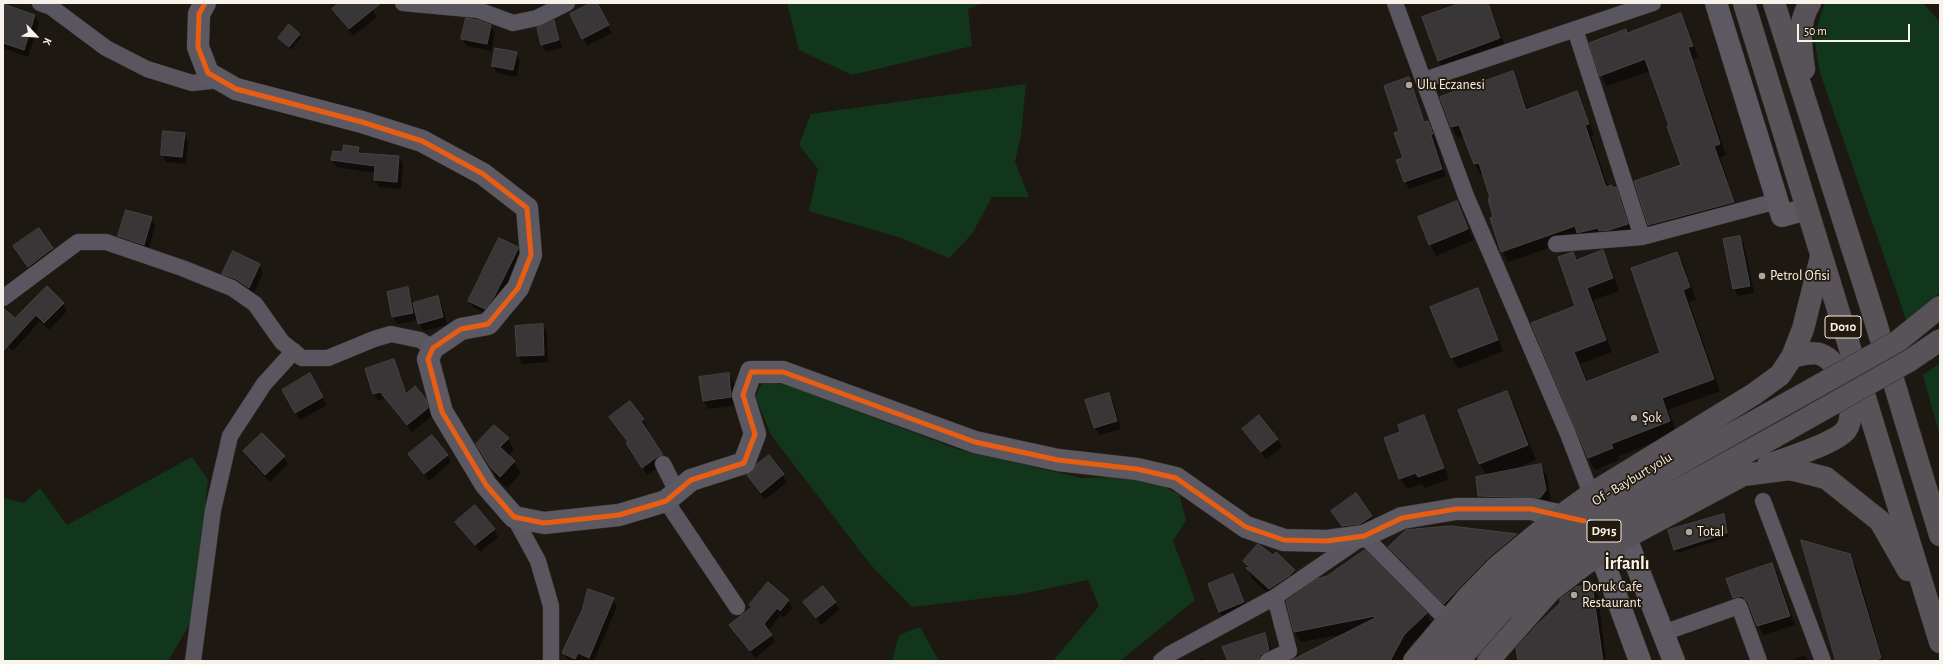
<!DOCTYPE html>
<html>
<head>
<meta charset="utf-8">
<style>
	body { margin:0 }
	#map { position:relative; width:1943px; height:664px; overflow:hidden; background:#1e1812; font-family:"Alegreya Sans",sans-serif }
	canvas { display:block }
	.frame { position:absolute; inset:0; border:4px solid #f9f2ea; pointer-events:none }
	.north { position:absolute; left:16px; top:16px; width:40px; height:40px; -webkit-text-stroke:3px #23190d; paint-order:stroke; rotate:115deg; font-size:11px; font-weight:700; line-height:16px; text-align:center; color:#f9f2ea }
	.north::after { content:''; display:block; margin:auto; width:14px; height:18px; background:#f9f2ea; clip-path:polygon(50% 0,100% 100%,50% 72%,0 100%) }
	.scale { position:absolute; left:1797px; top:24px; width:113px; height:18px; box-sizing:border-box; border:2px solid #f9f2ea; border-top:0; padding-left:5px; font-size:12px; line-height:14px; white-space:nowrap; color:#f9f2ea; -webkit-text-stroke:3px #23190d; paint-order:stroke }
</style>
</head>
<body>
<div id="map">
<canvas width="1943" height="664"></canvas>
<div class="frame"></div>
<div class="north">K</div>
<div class="scale">50 m</div>
</div>
<script>
const context = document.querySelector('canvas').getContext('2d');
context.lineJoin = 'round';
function paint(path, color) { context.fillStyle = color; context.fill(path, 'evenodd'); }
function trace(path, color, width, dash) { context.strokeStyle = color; context.lineWidth = width; context.lineCap = dash ? 'butt' : 'round'; context.setLineDash(dash || []); context.stroke(path); }
function label(font, color, halo, rows, align = 'center') {
  context.font = font + ' "Alegreya Sans",sans-serif'; context.lineWidth = 3.5; context.setLineDash([]); context.textBaseline = 'middle'; context.strokeStyle = halo; context.fillStyle = color; for (const [text, x, y, turn = 0] of rows) {
    context.save(); context.translate(x, y); context.rotate((+turn || 0) * Math.PI / 180); context.textAlign = isNaN(turn) ? turn : align; if (halo) context.strokeText(text, 0, 0); context.fillText(text, 0, 0); context.restore();
  }
}
paint(new Path2D(`
	M787,3H983L968,9L972,46L852,75L799,50Z
	M1825,3H1923L1940,22V292L1930,303L1907,322L1820,73L1814,36Z
	M1026,84L1021,135L1015,162L1029,197H992L972,234L949,258L898,237L809,211L818,169L799,145L811,114Z
	M1940,363V437L1923,375Z
	M764,381L791,386L957,449L1081,478L1141,476L1179,494L1186,520L1173,541L1195,600L1120,661H1053L1099,606L1088,580L1021,594L912,607L870,564L771,435L755,396Z
	M192,457L208,480L193,619L168,661H3V498L24,503L40,488L67,525Z
	M920,627L939,661H892L899,635Z`), '#12361b');
paint(new Path2D(`
	M340,3H368L377,17L353,36L333,9Z
	M594,3H596L612,33L587,46L583,38Z
	M1464,3H1488L1508,53L1447,75L1439,61Z
	M3,4L35,16L39,23L28,57L3,48Z
	M1680,14L1687,25L1698,57L1693,59L1726,155L1720,158L1739,213L1656,236L1649,225L1635,181L1683,166L1670,126L1650,71L1607,86L1601,75L1627,34Z
	M553,22L557,29L562,48L546,52L542,44Z
	M490,26L495,33L491,51L467,46L462,39Z
	M299,34L301,38L291,50L279,38Z
	M516,53L520,60L517,77L497,73L493,66Z
	M1512,72L1518,83L1528,110L1576,92L1582,103L1594,135L1591,136L1608,187L1615,188L1622,199L1633,235L1581,237L1508,262L1502,251L1492,199L1483,174L1481,175L1475,164L1464,136L1458,138L1452,127L1442,97Z
	M1408,78L1425,123L1428,122L1432,129L1446,176L1409,189L1405,181L1400,131Z
	M184,134L188,141L186,164L166,162L162,154Z
	M358,148L362,154L399,157L403,164L401,189L379,187L375,180V173L337,167L332,160L343,153Z
	M1457,203L1474,240L1436,256L1430,244Z
	M151,218L155,225L148,252L124,243L119,236Z
	M38,229L57,256L33,274L19,254Z
	M1740,237L1744,244L1754,293L1738,296L1734,289L1725,240Z
	M517,247L521,255L498,305L489,315L474,308L469,301Z
	M1602,251L1609,263L1619,291L1593,300L1612,352L1580,364L1588,383L1661,354L1677,253L1684,265L1696,300L1689,302L1720,391L1668,410L1677,433L1617,457L1619,460L1595,470L1588,458L1532,323L1576,307L1573,253L1577,260Z
	M259,265L263,273L253,295L228,281L223,274Z
	M408,288L414,304L437,298L442,305L447,325L423,331L418,320L397,324L393,317L388,292Z
	M1477,289L1484,300L1503,351L1458,369L1452,358Z
	M63,303L67,311L49,330L40,321L13,351L3,342V310L15,320Z
	M542,325L547,332L548,362L522,364L518,356L516,327Z
	M394,360L407,394L425,400L432,416L412,432L385,398L378,401L374,393Z
	M728,374L733,381L735,405L708,409L704,401L700,378Z
	M310,375L327,405L300,420L283,390Z
	M1507,392L1515,407L1536,460L1513,470L1540,465L1547,476L1551,501L1546,509L1485,508L1479,496L1477,478L1487,476L1480,464L1459,410Z
	M1108,394L1113,401L1121,429L1099,435L1095,428L1086,400Z
	M1424,416L1430,428L1449,479L1425,488L1422,484L1407,489L1400,478L1402,433Z
	M610,418L643,419L647,427L645,428L666,462L647,475L628,443Z
	M1243,429L1277,439L1282,447L1266,459Z
	M508,439L514,450L508,456L514,462L521,473L507,488L498,480L477,444Z
	M244,451L284,457L288,464L270,482L248,459Z
	M409,454L447,455L451,462L429,481Z
	M769,456L787,482L765,500L748,476Z
	M1723,515L1728,537L1677,553L1675,550Z
	M1371,516L1375,523L1348,533L1337,518Z
	M457,522L494,529L498,537L480,552Z
	M1451,527L1517,535L1524,548L1452,616L1397,560L1390,547Z
	M1849,555L1856,567L1883,661H1837Z
	M1244,561L1294,570L1300,581L1276,600L1253,580Z
	M1771,564L1777,573L1795,625L1763,635L1751,608L1748,605L1739,607L1734,598Z
	M1233,575L1248,609L1224,619L1220,612Z
	M1592,586L1598,596L1606,661H1506L1518,659Z
	M589,590L613,599L617,606L594,661H569L563,653Z
	M788,600L792,608L784,618L781,615L768,631L775,642L755,658L731,625L752,608L750,605Z
	M804,602H835L839,610L821,625Z
	M1287,602L1426,614L1432,624L1410,646L1402,661H1291L1344,634L1301,642L1295,632Z
	M1264,634L1270,645L1274,661H1229Z
	M1805,655L1808,661H1789Z
	M1203,658L1204,661H1194Z`), '#0007');
const building = new Path2D(`
	M339,3H381L349,29L332,9Z
	M591,3H597L609,25L582,39L570,14Z
	M1461,3H1488L1500,38L1438,61L1422,17Z
	M3,4L35,15L24,50L3,43Z
	M1681,13L1693,46L1688,47L1720,144L1714,146L1734,202L1648,225L1634,181L1681,165L1667,126H1669L1645,59L1600,76L1589,43L1626,29L1627,33Z
	M466,18L477,20L491,25L487,44L461,39Z
	M554,20L559,40L541,45L537,28Z
	M289,24L300,34L289,47L278,38Z
	M495,48L517,52L513,70L492,66Z
	M1513,71L1526,110L1577,91L1589,124L1585,125L1606,187L1612,185L1613,188L1616,187L1628,224L1609,230L1599,231L1598,228L1577,233L1575,226L1501,252L1490,218L1493,217L1488,199L1490,198L1479,163L1474,164L1459,125L1451,127L1440,97Z
	M1409,77L1424,122L1428,121L1433,134L1431,135L1442,169L1404,182L1396,160L1403,158L1394,133L1399,131L1384,86Z
	M163,131L185,133L182,157L161,155Z
	M344,145L359,147L358,153L399,156L397,182L374,180L375,166L331,160L333,151L342,152Z
	M1457,201L1468,229L1429,245L1418,217Z
	M126,210L152,217L144,245L118,236Z
	M39,228L53,248L28,267L13,246Z
	M1740,236L1750,286L1733,289L1723,239Z
	M499,238L518,247V249L494,297L485,309L468,301Z
	M1603,250L1613,278L1587,288L1606,340L1574,352L1586,382L1660,353L1631,268L1677,252L1690,287L1683,290L1714,379L1662,398L1670,421L1611,444L1613,448L1588,458L1531,323L1575,306L1558,257L1573,252L1576,260Z
	M233,251L260,264L249,288L236,279L222,274Z
	M47,286L64,303L44,323L36,315L3,351V308L15,318Z
	M408,287L413,313L392,317L387,292Z
	M1478,288L1498,340L1451,358L1430,307Z
	M438,296L443,317L418,324L413,303Z
	M543,324L544,355L517,356L515,326Z
	M394,359L406,394L415,386L426,399L428,408L407,425L380,392L373,394L365,369Z
	M310,373L323,397L295,413L282,390Z
	M729,373L731,397L703,401L699,377Z
	M1507,391L1528,445L1479,464L1458,410Z
	M1109,393L1117,421L1094,428L1085,400Z
	M630,401L644,419L641,421L663,455L658,456L642,468L626,443L628,442L609,417Z
	M1259,415L1278,439L1261,452L1242,429Z
	M1424,415L1444,468L1418,477L1416,473L1399,479L1384,438L1400,432L1398,425Z
	M494,425L509,438L500,447L515,461L500,477L491,468L476,444Z
	M262,433L285,456L265,475L243,451Z
	M432,435L448,455L424,474L408,454Z
	M769,455L784,474L761,493L747,475L752,472L757,464Z
	M1541,464L1546,490L1540,498L1478,496L1476,477Z
	M1356,493L1372,516L1360,524L1342,526L1331,511Z
	M475,505L495,529L475,545L455,522Z
	M1724,514L1727,533L1674,550L1668,530Z
	M1451,526L1517,534L1488,558L1444,604L1388,547L1406,530Z
	M1801,540L1850,554L1881,658L1873,661H1836Z
	M1258,544L1273,555L1276,552L1295,570L1289,576L1269,589L1246,568L1249,567L1243,561Z
	M1365,550L1427,613L1404,635L1390,661H1290L1375,618V616L1294,632L1286,601L1317,579L1327,576Z
	M1772,563L1790,616L1757,626L1748,602L1742,596L1733,598L1726,579Z
	M1233,574L1244,602L1219,612L1208,584Z
	M768,582L789,600L780,611L777,608L764,624L772,635L750,651L729,625L752,607L749,605Z
	M1592,585L1603,661H1518L1516,648L1537,625L1560,603V599L1576,587Z
	M823,586L836,602L816,618L803,602Z
	M588,589L614,598L589,658L578,653L575,659L562,653L582,610Z
	M1265,633L1269,650L1260,655L1259,661H1228L1222,647Z`);
paint(building, '#383636');
trace(building, '#464444', 1);
const street = new Path2D(`
	M40,3L51,7L106,48L147,69L192,83L220,80
	M403,3L478,10L513,23L537,18L567,3
	M1395,3L1466,196L1568,434L1591,494
	M1575,29L1642,237L1777,201
	M1424,80L1653,3
	M1556,244L1642,237
	M3,298L78,242H106L182,268L232,288L255,304L282,342L302,358H328L374,339L391,334L420,340L433,348
	M663,464L677,492
	M666,501L737,607
	M1763,501L1823,661
	M514,517L538,561L551,606V661
	M1663,633L1739,606L1759,661
	M193,661L213,510L230,436L264,384L294,351
	M1161,661L1170,654L1275,597L1364,536L1447,620
	M1268,661L1289,651L1275,597`);
const secondary = new Path2D(`
	M205,3L199,14L198,47L208,73L236,89L362,122L422,141L483,174L527,208L531,255L518,288L488,324L461,329L433,348L428,359L442,412L486,485L514,517L544,523L619,515L666,501L691,480L744,463L755,434L743,395L751,372H783L975,442L1058,460L1137,469L1176,478L1246,527L1284,540L1327,541L1364,536L1402,518L1456,509H1531L1576,519
	M1716,3L1782,216L1807,209
	M1640,661L1604,563L1629,546L1674,661`);
const highway = new Path2D(`
	M1744,3L1940,642
	M1774,3L1872,310L1940,535
	M1804,69C1801,47 1797,23 1810,3
	M1768,465C1785,459 1836,443 1846,430C1859,411 1843,366 1824,356C1814,350 1802,355 1792,357
	M1414,661L1467,598L1497,567L1548,525L1591,494L1754,394L1780,375L1792,357L1803,329L1821,257
	M1436,661C1524,544 1641,485 1766,415
	M1458,661L1501,612L1543,572L1564,556L1602,532L1776,436
	M1488,661L1550,591L1585,564L1625,538L1743,475L1790,469L1826,478L1880,521L1908,570`);
trace(street, '#37322d', 17);
trace(secondary, '#37322d', 23);
trace(highway, '#37322d', 23);
trace(street, '#5a5660', 16);
trace(secondary, '#5d5962', 22);
trace(highway, '#585359', 22);
const highwayBridge = new Path2D(`
	M1766,415L1898,341L1940,307
	M1776,436L1909,361L1940,340`);
trace(highwayBridge, '#37322d', 23, []);
trace(highwayBridge, '#585359', 22);
trace(new Path2D(`
	M205,3L199,14L198,47L208,73L236,89L362,122L422,141L483,174L527,208L531,255L518,288L488,324L461,329L433,348L428,359L442,412L486,485L514,517L544,523L619,515L666,501L691,480L744,463L755,434L743,395L751,372H783L975,442L1058,460L1137,469L1176,478L1246,527L1284,540L1327,541L1364,536L1402,518L1456,509H1531L1584,521`), '#e95d12', 5);
for (const [x, y, r, color] of [
	[1409,85,4,"#aca69e"],
	[1762,276,4,"#aca69e"],
	[1634,418,4,"#aca69e"],
	[1689,532,4,"#aca69e"],
	[1574,595,4,"#aca69e"]
]) { const dot = new Path2D(); dot.arc(x, y, r, 0, 2 * Math.PI); context.fillStyle = color; context.fill(dot); trace(dot, '#23190d', 1.5); }
for (const [x, y, w] of [
	[1843,327,36],
	[1604,531,34]
]) { const box = new Path2D(); box.roundRect(x - w / 2, y - 11, w, 22, 3); context.fillStyle = '#23190d'; context.fill(box); trace(box, '#f9f2ea', 1); }
label('bold 13px', '#f9f2ea', null, [
	["D010",1843,327],
	["D915",1604,531]
]);
label('14px', '#f9f2ea', '#23190d', [
	["Ulu Eczanesi",1417,85],
	["Petrol Ofisi",1770,276],
	["Şok",1642,418],
	["Total",1697,532],
	["Doruk Cafe",1582,587],
	["Restaurant",1582,603]
], 'left');
label('14px', '#f9f2ea', '#23190d', [
	["Of - Bayburt yolu",1632,479,-31]
]);
label('bold 18px', '#f9f2ea', '#23190d', [
	["İrfanlı",1627,564]
]);
</script>
</body>
</html>
